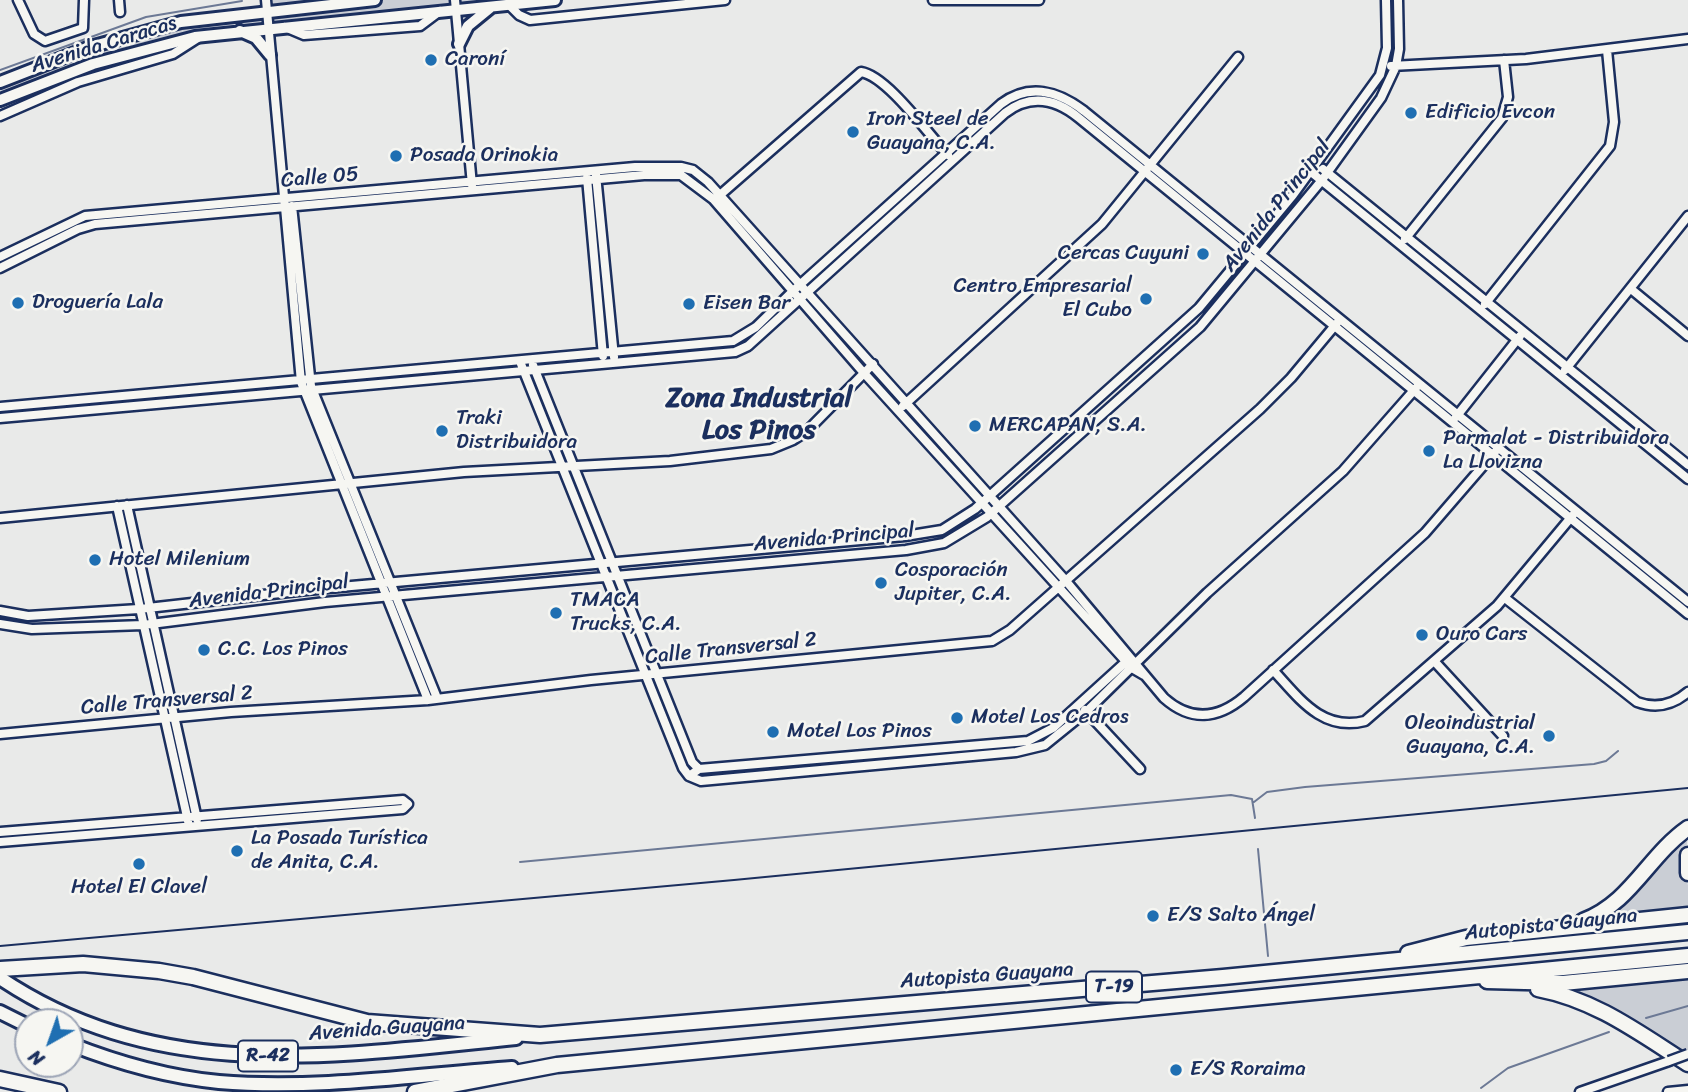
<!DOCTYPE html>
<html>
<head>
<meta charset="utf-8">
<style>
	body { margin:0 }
	#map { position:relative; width:1688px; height:1092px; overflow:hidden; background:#e9eae9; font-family:Sriracha,sans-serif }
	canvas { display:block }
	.north { position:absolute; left:14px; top:1008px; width:70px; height:70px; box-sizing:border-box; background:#f6f6f2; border:2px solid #9ea6b7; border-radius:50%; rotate:220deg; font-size:19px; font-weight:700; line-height:28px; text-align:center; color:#1b2f5e }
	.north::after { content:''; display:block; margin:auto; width:24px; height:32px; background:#1f6fb2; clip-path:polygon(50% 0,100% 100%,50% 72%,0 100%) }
</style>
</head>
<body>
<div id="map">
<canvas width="1688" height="1092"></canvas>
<div class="north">N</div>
</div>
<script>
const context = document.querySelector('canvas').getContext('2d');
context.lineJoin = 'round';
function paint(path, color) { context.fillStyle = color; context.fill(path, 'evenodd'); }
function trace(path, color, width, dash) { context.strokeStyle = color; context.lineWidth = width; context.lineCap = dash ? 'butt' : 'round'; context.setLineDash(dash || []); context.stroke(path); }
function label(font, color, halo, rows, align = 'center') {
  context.font = font + ' Sriracha,sans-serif'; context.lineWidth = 5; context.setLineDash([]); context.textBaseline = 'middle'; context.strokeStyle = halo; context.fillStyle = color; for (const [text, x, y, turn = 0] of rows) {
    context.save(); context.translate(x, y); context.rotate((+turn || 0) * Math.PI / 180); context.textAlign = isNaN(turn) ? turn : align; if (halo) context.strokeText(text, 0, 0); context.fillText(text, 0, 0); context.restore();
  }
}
paint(new Path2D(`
	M266,0H555L177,40L0,100V82L127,36L266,11Z
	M1688,833L1684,872L1688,885V912L1592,921Z
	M1688,918V926L1413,952L1424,949Z
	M1688,974V1060L1543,986Z`), '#caced5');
trace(new Path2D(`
	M0,70L146,17L242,1
	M1254,802L1267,792L1305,787L1594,764L1606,761L1618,751
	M1258,849L1268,956
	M520,862L1231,795L1252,799L1255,818
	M1646,1018L1688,1006
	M1481,1088L1508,1068L1609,1032`), '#6c7995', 2);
const street = new Path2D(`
	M18,0L34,34L45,41L83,28L84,0
	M119,0L120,12
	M266,0L301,382L428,700
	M455,0L472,185
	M933,0H1039
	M508,4L519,15L530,20L725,0
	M285,27L304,35L420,26L440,11
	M1391,66L1526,59L1688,39
	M0,116L78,82L173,54L198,38
	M1323,169L1688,465
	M1311,172L1688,479
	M596,175L614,357
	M587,178L603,356
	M720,195L861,72C887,76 928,134 948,155
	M292,206L311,386L437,698
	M1405,239L1502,118L1508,97L1504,60
	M0,257L85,216L635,167H681L693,170L708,182L1066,581L1164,698C1191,722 1218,719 1244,697L1425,533L1495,452
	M0,268L78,229L95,224L644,175H681L713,199L863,372L1132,668L1144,675
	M1631,289L1688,336
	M1485,304L1610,146L1614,122L1607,50
	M521,364L683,768L689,776L701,781L1016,752L1045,745L1087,711L1207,593L1343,471L1416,388
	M533,365L692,762L699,769
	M1565,370L1688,216
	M903,406L1102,224L1238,57
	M0,407L733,341L756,327L794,290L1001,104C1029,83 1058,91 1084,111L1688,602
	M1456,417L1520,336
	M0,418L735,352L748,346L1005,113C1031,93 1056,99 1079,118L1688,614
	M127,505L197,819
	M117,506L188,821
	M0,518L464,472L670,461L771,449L793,440L807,431L873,364
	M1505,598L1637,702C1656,709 1673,705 1688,692
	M0,611L28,616L139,609L307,590L905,536L942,530L975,509L1199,308L1293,195L1380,75L1387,48L1386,0
	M0,624L32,629L143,625L325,602L906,550L944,543L987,517L1200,327L1322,180L1381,98L1396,66L1399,49L1398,0
	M1435,662L1503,736
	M1273,670C1299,698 1322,732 1365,721L1497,606L1573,515
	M1085,710L1140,769
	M0,734L231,712L428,700L591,680L992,641L1010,630L1260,409L1291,378L1337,323
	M689,776L699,769L1028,741L1053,728L1129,659
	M0,832L403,800L408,804
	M0,842L403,809L408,804
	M1580,1092L1669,1061
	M1668,1092L1688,1090`);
const secondary = new Path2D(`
	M240,31L256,38L270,55
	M459,44L468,26L490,8
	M0,82L90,47L181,22L375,0
	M0,100L93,64L195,37L555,0`);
const primary = new Path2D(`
	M0,978C159,1085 337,1056 516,1038
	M0,1012L28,1026
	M70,1044C118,1063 168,1077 219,1082C316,1090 416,1075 512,1068`);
const highway = new Path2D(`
	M1688,855V873
	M1583,921C1631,903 1648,856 1688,828
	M1408,953L1466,938L1688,915
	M0,969L83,964L159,971L193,977L367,1022L540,1035L1223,977L1688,932
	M1487,981L1563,983L1688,971
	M1538,989C1596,1000 1639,1033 1688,1064
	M0,1079L59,1092
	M415,1092L557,1065L1688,956`);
trace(street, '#1b2f5e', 13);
trace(secondary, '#1b2f5e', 16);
trace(primary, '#1b2f5e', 18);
trace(highway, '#1b2f5e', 19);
trace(street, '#f6f6f2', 8);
trace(secondary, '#f6f6f2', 10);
trace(primary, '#f6f6f2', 12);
trace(highway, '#f6f6f2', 14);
trace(new Path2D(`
	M0,946L734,880L1688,788`), '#1b2f5e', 2);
const streetBridge = new Path2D(`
	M1669,1061L1688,1054`);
trace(streetBridge, '#1b2f5e', 13, []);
trace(streetBridge, '#f6f6f2', 8);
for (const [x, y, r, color] of [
	[431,60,7,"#1f6fb2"],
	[1411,113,7,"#1f6fb2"],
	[853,132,7,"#1f6fb2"],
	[396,156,7,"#1f6fb2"],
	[1203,254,7,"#1f6fb2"],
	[1146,299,7,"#1f6fb2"],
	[18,303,7,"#1f6fb2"],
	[689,304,7,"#1f6fb2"],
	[975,426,7,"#1f6fb2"],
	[442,431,7,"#1f6fb2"],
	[1429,451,7,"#1f6fb2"],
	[95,560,7,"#1f6fb2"],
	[881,583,7,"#1f6fb2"],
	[556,613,7,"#1f6fb2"],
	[1422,635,7,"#1f6fb2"],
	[204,650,7,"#1f6fb2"],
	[957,718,7,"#1f6fb2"],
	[773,732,7,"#1f6fb2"],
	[1549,736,7,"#1f6fb2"],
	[237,851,7,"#1f6fb2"],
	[139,864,7,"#1f6fb2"],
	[1153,916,7,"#1f6fb2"],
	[1176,1070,7,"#1f6fb2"]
]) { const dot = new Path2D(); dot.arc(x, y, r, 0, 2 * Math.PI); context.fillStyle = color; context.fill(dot); trace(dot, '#f6f6f2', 2.5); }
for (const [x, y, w] of [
	[1114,987,56],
	[268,1056,60]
]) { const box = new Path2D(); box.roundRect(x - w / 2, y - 15.5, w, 31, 5); context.fillStyle = '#f6f6f2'; context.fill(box); trace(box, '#1b2f5e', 2); }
label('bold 19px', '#1b2f5e', null, [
	["T-19",1114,987],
	["R-42",268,1056]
]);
label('21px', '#1b2f5e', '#f6f6f2', [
	["Avenida Caracas",104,45,-17],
	["Calle 05",320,178,-5],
	["Avenida Principal",1277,206,-52],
	["Avenida Principal",834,538,-5],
	["Avenida Principal",269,592,-7],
	["Calle Transversal 2",731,649,-6],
	["Calle Transversal 2",167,701,-5],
	["Autopista Guayana",1551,925,-6],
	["Autopista Guayana",987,976,-4],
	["Avenida Guayana",387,1029,-4]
]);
label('21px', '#1b2f5e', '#f6f6f2', [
	["Caroní",445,60],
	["Edificio Evcon",1425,113],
	["Iron Steel de",867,120],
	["Guayana, C.A.",867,144],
	["Posada Orinokia",410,156],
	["Cercas Cuyuni",1189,254,"right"],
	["Centro Empresarial",1132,287,"right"],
	["El Cubo",1132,311,"right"],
	["Droguería Lala",32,303],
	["Eisen Bar",703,304],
	["Traki",456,419],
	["Distribuidora",456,443],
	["MERCAPAN, S.A.",989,426],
	["Parmalat - Distribuidora",1443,439],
	["La Llovizna",1443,463],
	["Hotel Milenium",109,560],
	["Cosporación",895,571],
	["Jupiter, C.A.",895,595],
	["TMACA",570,601],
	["Trucks, C.A.",570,625],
	["Ouro Cars",1436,635],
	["C.C. Los Pinos",218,650],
	["Motel Los Cedros",971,718],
	["Oleoindustrial",1535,724,"right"],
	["Guayana, C.A.",1535,748,"right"],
	["Motel Los Pinos",787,732],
	["La Posada Turística",251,839],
	["de Anita, C.A.",251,863],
	["Hotel El Clavel",139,888,"center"],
	["E/S Salto Ángel",1167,916],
	["E/S Roraima",1190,1070]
], 'left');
label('bold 28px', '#1b2f5e', '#f6f6f2', [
	["Zona Industrial",759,399],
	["Los Pinos",759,431]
]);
</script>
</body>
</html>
